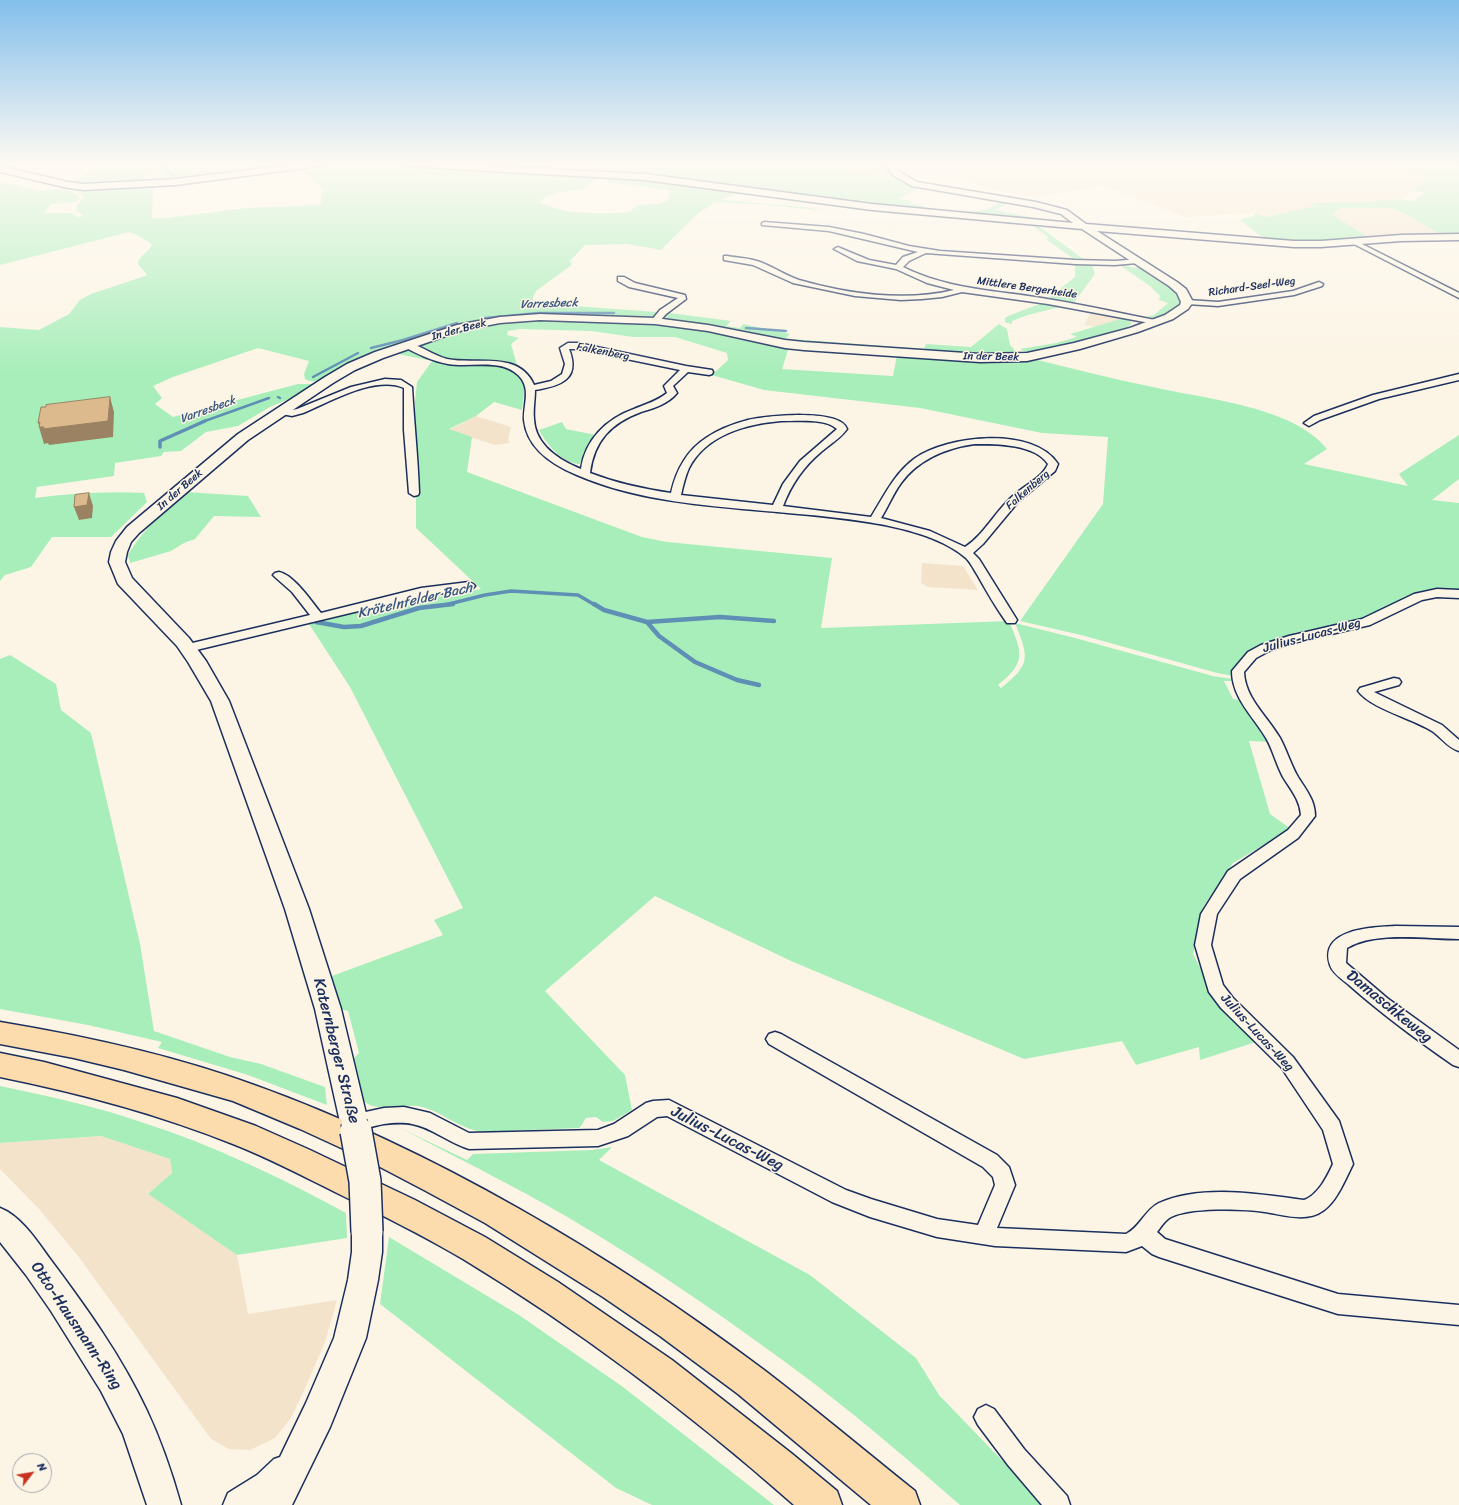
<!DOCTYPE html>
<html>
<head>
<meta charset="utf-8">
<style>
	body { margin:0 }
	#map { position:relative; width:1459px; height:1505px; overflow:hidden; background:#fcf5e5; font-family:Sriracha,sans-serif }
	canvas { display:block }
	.north { position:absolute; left:12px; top:1453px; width:40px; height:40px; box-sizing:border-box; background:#fcf5e5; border:1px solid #a2a6af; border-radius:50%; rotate:59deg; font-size:11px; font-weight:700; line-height:16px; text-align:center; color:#1b2f5e }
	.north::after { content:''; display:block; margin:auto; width:14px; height:18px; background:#c8321e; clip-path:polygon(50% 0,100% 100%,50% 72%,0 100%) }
</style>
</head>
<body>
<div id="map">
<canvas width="1459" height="1505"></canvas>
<div class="north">N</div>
</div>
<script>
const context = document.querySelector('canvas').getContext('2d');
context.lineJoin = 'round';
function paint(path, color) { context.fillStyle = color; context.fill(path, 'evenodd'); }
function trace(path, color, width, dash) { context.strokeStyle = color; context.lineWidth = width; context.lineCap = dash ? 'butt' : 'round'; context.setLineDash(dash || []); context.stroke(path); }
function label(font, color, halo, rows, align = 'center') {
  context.font = font + ' Sriracha,sans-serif'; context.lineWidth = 3; context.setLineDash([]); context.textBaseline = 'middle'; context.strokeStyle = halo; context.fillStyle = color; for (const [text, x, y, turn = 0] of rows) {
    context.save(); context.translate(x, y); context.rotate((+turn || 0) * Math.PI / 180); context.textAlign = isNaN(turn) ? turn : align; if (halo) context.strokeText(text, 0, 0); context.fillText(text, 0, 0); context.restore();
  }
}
paint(new Path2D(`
	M955,163H1402L1390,165L1428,176L1421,185L1400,199L1364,202L1311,203L1315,206L1267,217L1254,213L1186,217L1104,186L1036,197L988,189L977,185L959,173L934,165Z
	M1341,208H1390L1404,213L1441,235L1369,238L1332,214Z
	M1092,311L1124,318L1096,327L1084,325Z
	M476,416L511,427L508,439L510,443L495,445L449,430Z
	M922,563L963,566L978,590L928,587L921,583Z
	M101,1136L170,1159L172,1173L148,1194L237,1255L248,1314L337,1300L325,1342L306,1386L291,1418L275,1438L250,1450L229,1449L211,1439L78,1256L39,1209L0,1169V1143Z`), '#f3e3cb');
paint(new Path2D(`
	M101,163H265V169L178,180C161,178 164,168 143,176L145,177V183L87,185L71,183Z
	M333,163H373L598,177L586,188L557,193L547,196L539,203C548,205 557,209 566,211C588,214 610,214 631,212C635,202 646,205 655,204C660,204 664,202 668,200L670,191L668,190L606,182L610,177L628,178L737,193L721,200L805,207L913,229L824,211L770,205L715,202L695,216L661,250L627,244L585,245L570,261L572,264L569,267L536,291L533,297V303L670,313L731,321L726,326L740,328L743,324L790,334L786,338L791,339L924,349L926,344L971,347L999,324L1007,329L1010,345L1019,355L789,347L782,369L893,376L897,355L1017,362L1034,359C1074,369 1113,379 1153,387C1204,399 1293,406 1327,449L1304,464L1408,486L1399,474L1459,435V479L1432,500L1459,503V592L1413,595L1404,597L1372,616L1334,628H1318L1294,633L1296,636L1258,647L1233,676L1217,673L1085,636L1020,621L1103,504L1108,437L1042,433L920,408L764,390L698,371L714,373L728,360L727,353L675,337H633L591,331L520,329L508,331L507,335L519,338L511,344L517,365L513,371L525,386L522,410L494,402L476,416L449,429L472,437L467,472L642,537L667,542L832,558L821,628L1009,621C1022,652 1027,662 998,685L1001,688C1031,664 1029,658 1015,623L1075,638L1213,676L1233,679L1234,681H1224L1233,699L1247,701L1272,742L1249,741L1270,814L1291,829L1233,863L1203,907L1193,954L1214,995L1259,1041L1200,1060L1199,1047L1136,1065L1122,1041L1024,1059L791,961L655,896L545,991L625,1075L632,1110L613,1121L603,1122L596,1117L586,1118L581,1126L579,1128L483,1132C458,1129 438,1108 416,1106C399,1104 375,1114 362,1099L352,1060L359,1053L348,1011L341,1009L332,976L443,935L434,920L463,908L350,687L307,621L481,589L416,528V467L412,430L417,382L432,361L393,353L338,380L326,382L309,381L305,379L304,374L309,361L258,348L173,377L153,386L162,398L155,404L173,417L298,384H311L313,385L296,396L270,407L238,426L206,432L181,451L164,452L161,456L115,463L114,476L37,487L35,498C72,493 107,491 144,493L147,502L111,537H52L31,567L5,575L0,581V327L39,330L69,314L80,300L91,294L145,276L147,275L138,264C139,254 149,253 152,244L135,234L129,232L0,265V182L44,191C55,188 70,188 79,196V200L77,202L51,204L44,213H70L79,217L84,216L76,211L77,205L84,197L76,191L77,189L153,186L152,218H166L246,208L321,205V193L324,190L298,168Z
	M599,163H826L920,186L917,188L923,187L967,196H959L961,195L920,188L898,199L912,201L909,203L927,207L921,210L925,214L649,176L574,173L577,170Z
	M852,163H882L899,177L895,178L852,167Z
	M1402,163H1459V235H1441L1404,213L1390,208H1341L1332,214L1369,238L1322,243L1267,241L1240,220L1254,216V213L1267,217L1315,206L1310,203H1314L1364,202L1400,199L1414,201L1424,192L1411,191L1421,185L1428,176L1388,165Z
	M975,196L1011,202L995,210L1041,219L969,213L967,211C981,213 989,209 1001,202L972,197Z
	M1031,224H1036L1086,261L1075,260L1046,239L1049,238Z
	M1075,264H1092L1095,274L1073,304L1046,300L1075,277Z
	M1118,264L1136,268L1142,267L1176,289L1182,299L1180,306L1157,319L1145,317L1154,315L1168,303L1159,300L1160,296L1150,286Z
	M1042,303L1064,306L1028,315L1012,321V324L1004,322L1006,320L1004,319L1008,316Z
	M1124,318L1131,322V324L1128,327L1140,323L1141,326L1041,353H1026L1020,349L1056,343L1077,337L1070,334Z
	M562,422L566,429L596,435L585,451L580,464C563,464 546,444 539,430Z
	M186,492L248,496L261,517L214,516L195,539L184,543L171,551L130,563L128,555C142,530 165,511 186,492Z
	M10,655L56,684L61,710L91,733L140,944L154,1031L230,1057L261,1064L325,1087L327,1105L248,1075L158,1048L162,1042L88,1025L0,1009V659Z
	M0,1086C47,1096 95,1106 141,1122C213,1145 280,1177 346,1213L347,1238L237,1255L148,1194L172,1173L170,1159L101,1136L0,1143Z
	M398,1127L467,1160L473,1154L592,1150L612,1147L599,1160L810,1275L916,1358L939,1395L1045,1505H960C913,1464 865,1423 816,1385C735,1324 651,1266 564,1215C510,1184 454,1156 398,1127Z
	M389,1237L519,1315L623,1387L774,1505H652L616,1488L380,1304Z`), '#a8eeba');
trace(new Path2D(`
	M167,163L163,169L174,175L173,176`), '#5f8fb5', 2);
trace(new Path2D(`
	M485,318L538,313H614
	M746,328L786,331
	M371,348L403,340L457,323
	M313,377L358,353
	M278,397L280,398
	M202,422L269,398`), '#5f8fb5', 2.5);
trace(new Path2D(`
	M160,447V441L205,421
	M445,605L485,595L511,591L578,595L595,605`), '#5f8fb5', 3.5);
trace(new Path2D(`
	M594,604L604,610L647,622L659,636L695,662L737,680L759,685
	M316,622L344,627L361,626L419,608L453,604
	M647,622L720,617L774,621`), '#5f8fb5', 4.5);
const street = new Path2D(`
	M764,222L829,227L864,234L909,246L940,251L1075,260L1115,261L1140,259V263H1137L1115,265L1075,264L926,253L909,261L903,267C945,288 989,290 1035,297C1075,303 1115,312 1155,320L1159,322L1155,324L1048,304L962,292L942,297L922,299L901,300L855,296L793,283L753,265L724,260V256H727C738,258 749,258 760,262C773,267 785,275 799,280C847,294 905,302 954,290L927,283L896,269L857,261L834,249L838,247L840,248L869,260L896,265L903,257L918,252L829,231L762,225V223Z
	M1352,239L1459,293V298L1350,242V240Z
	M618,277H624L635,283L685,295L686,299L666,314L658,323H652L651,321L660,310L678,298L629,287L618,281Z
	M1319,282L1323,284L1322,286L1294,295L1218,306L1187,304L1183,302L1187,300L1218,302L1293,291Z
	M407,342C421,346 433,355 447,359C476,365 519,350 534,385L551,381L562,374L565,364L560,348L568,343H578L686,366L712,370L713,372L712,374L709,375L688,372L673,386L677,393C668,404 654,408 641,412C611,423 594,441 590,473C616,483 643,489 671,493C676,471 686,451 706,438C719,429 733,424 748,420C765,416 840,408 847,429C840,439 830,444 821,452C803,467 791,485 783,506L871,517C884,496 894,474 914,459C947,435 1034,426 1058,464L1055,471L1018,502L983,544L973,553L979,559L1017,620L1015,623H1007C996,608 987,592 978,576C974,570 971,563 966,558C925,522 830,517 777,512C711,506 639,502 577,475C553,465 527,449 524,420C523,405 532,388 518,375C500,358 470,368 448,364C432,361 418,354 404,347L403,345ZM569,349H578L680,370L664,386L667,393C657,401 646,404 634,409C606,419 585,440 581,469C559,460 535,445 534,419C533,409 535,400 535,390C561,386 581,379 569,349ZM781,421C796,421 826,418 837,429L800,461L783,484L773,505L681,495C683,486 685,477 689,468C706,435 746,424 781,421ZM975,444C997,444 1035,444 1048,464C1042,478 1025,485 1014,495C996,510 985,534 965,547L930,531L881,518C888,507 893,494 901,483C919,459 946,448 975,444Z
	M1459,374V380L1379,399L1320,420L1309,426L1304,423L1314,416L1373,395Z
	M385,379L401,380L412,387C414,423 418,458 419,493L418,495L414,496L409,493L404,430V388C375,375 330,402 303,413L292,416L277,413L275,411L280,408L292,410L297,409L351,387Z
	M279,572C294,575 311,601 321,613L421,588L469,582L473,584L475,586L473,588L469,590L421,596L188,652L184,651L182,648L184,645L310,615L292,592L275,577L273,575L275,573Z
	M1437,589L1459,590V598L1437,597L1422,600L1370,625L1297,642L1269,651L1256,658L1244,672C1245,698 1267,716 1280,738C1287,751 1291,765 1298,777C1306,790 1315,800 1315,816L1298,838L1240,879L1217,914L1211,945L1223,985L1233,998L1293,1057L1339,1121L1353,1164C1346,1178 1337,1201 1324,1210C1307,1223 1284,1215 1265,1212C1243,1209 1191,1207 1171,1217C1165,1220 1161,1227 1157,1232L1165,1239L1338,1294L1459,1305V1325L1338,1314L1159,1257L1152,1254L1142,1246L1126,1252L995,1246L937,1237L870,1217L832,1202L667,1116L657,1117L628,1136L598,1146L469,1149C449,1143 431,1127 412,1124C403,1122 393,1123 384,1124C372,1126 359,1132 347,1128L344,1122L347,1116L384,1108L404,1107L430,1113L469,1133L598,1130L614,1124L646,1103L653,1101L669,1100L846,1190L871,1199L937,1219L978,1225L995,1185L993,1177L983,1167L769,1044L766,1039L769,1034L775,1032L781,1034L997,1155L1009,1167L1015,1185L997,1228L1126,1234C1140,1227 1145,1210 1159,1203C1202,1184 1259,1194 1304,1200C1318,1195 1327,1177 1333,1164L1323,1130L1281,1067L1221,1008L1209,992L1195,945L1201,914L1228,871L1288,830L1301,815C1300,800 1291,790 1283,777C1276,764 1273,750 1266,738C1253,716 1232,698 1232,671L1248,652L1261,645L1289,636L1362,619L1414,594Z
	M1394,678L1399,679L1401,682L1399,685L1374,692L1442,725L1459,740V751C1448,748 1441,737 1432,731C1413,719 1370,708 1358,691L1360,688Z
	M1397,926L1459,927V939C1426,939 1375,931 1347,948L1346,963L1387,998L1459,1050V1067L1453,1065C1417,1040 1382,1014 1349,985C1343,980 1332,973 1330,965C1318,928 1375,927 1397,926Z
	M986,1405L994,1409L1024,1449L1067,1496L1070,1505H1042L1008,1465L978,1425L974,1417L978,1409Z`);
const secondary = new Path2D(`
	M305,163H325L321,166L176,185L84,190L68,188L0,172V166L68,182L84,184L176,179Z
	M401,163H440L645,174L872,204L1073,223L1061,214L1033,207L912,186L894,176L884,163H892L900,172L917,182L1036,202L1067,210L1086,224L1294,241H1321L1401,235L1459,234V240L1401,241L1321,247H1294L1097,231L1177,282L1186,289L1193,302L1188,309L1173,319L1138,332L1080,349L1027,361L980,362L804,350L785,348L708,331L655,324L540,320L500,323L463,330L383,358L355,370L333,383L248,440L139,533L131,542L127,552L125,562L132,578L189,638L206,661L229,701L309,909L341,1009L368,1122L364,1130L354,1133L344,1130L340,1122L315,1009L285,909L211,701L188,662L177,646L118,584L109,562L111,552L116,541L127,527L238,434L325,377L347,364L375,352L457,325L500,317L540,314L655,318L708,325L785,340L804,342L980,354L1027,353L1074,343L1130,328L1165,315L1180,305L1181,302L1177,293L1169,286L1082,229L872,210L645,180L405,166Z
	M0,1208C21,1216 37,1241 50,1259C86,1307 122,1357 147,1411C161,1441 172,1473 181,1505H147L123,1434L101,1391L51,1311L26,1275L0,1242Z
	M367,1219L377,1223L382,1232V1252L378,1280L366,1338L330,1427L292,1505H223L228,1493L257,1475L274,1459L280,1457L306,1403L334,1338L348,1280L352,1252V1232L357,1223Z`);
const highway = new Path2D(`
	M0,1022C84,1036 173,1055 254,1085C432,1149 613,1256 764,1370C815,1409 865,1451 915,1491L920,1505H871L738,1394L660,1336L603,1297L485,1223L424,1190L363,1158L300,1129L233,1101L124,1070L74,1058L0,1044Z
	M0,1053L44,1062L177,1098L256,1126L310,1150L415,1200L485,1237L558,1282L672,1360L791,1453L837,1491L842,1505H794C691,1414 580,1330 463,1259C422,1235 380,1214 337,1193C303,1176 269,1158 233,1144C158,1114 79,1093 0,1077Z`);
trace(street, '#1b2f5e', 3);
trace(secondary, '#1b2f5e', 3);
trace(highway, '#1b2f5e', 3);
paint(street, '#fcf5e5');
paint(secondary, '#fcf5e5');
paint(highway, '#fcdcac');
const secondaryBridgeFar1 = new Path2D(`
	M354,1122L356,1132`);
const secondaryBridge = new Path2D(`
	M356,1131L365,1181L367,1232`);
trace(secondaryBridgeFar1, '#1b2f5e', 28, []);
trace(secondaryBridge, '#1b2f5e', 34, []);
trace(secondaryBridgeFar1, '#fcf5e5', 24);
trace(secondaryBridge, '#fcf5e5', 31);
paint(new Path2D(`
	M110,397L114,412L113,437L49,445L48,443L44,444L39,427H40L38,423L40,422L44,427Z
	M89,493L93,506L92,518L79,520L74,507Z`), '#9b8263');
const building = new Path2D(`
	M110,397L108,421L43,429L44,427H39L40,422L38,423L41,407H46V405Z
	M89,493L87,505L74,507L75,495Z`);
paint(building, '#ddb98e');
trace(building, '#9b8263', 1);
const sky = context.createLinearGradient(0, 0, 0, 373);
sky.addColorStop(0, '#83bfeb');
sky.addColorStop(0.44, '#fefaf3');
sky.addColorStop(1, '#fefaf300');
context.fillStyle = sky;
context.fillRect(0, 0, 1459, 373);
label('11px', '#1b2f5e', '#fcf5e5', [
	["Richard-Seel-Weg",1252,287,-8],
	["Mittlere Bergerheide",1027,288,8],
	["In der Beek",459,330,-15],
	["Falkenberg",603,352,11],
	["In der Beek",991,357,1],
	["In der Beek",180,490,-41],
	["Falkenberg",1028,490,-41]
]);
label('italic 12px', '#385782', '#fcf5e5', [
	["Varresbeck",549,304,-2],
	["Varresbeck",208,410,-20]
]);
label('13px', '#1b2f5e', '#fcf5e5', [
	["Julius-Lucas-Weg",1312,636,-15],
	["Julius-Lucas-Weg",1257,1033,47]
]);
label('italic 14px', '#385782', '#fcf5e5', [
	["Krötelnfelder Bach",415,601,-13]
]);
label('16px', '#1b2f5e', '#fcf5e5', [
	["Damaschkeweg",1389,1007,39],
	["Katernberger Straße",336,1051,76],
	["Julius-Lucas-Weg",727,1139,27],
	["Otto-Hausmann-Ring",76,1326,56]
]);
</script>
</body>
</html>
